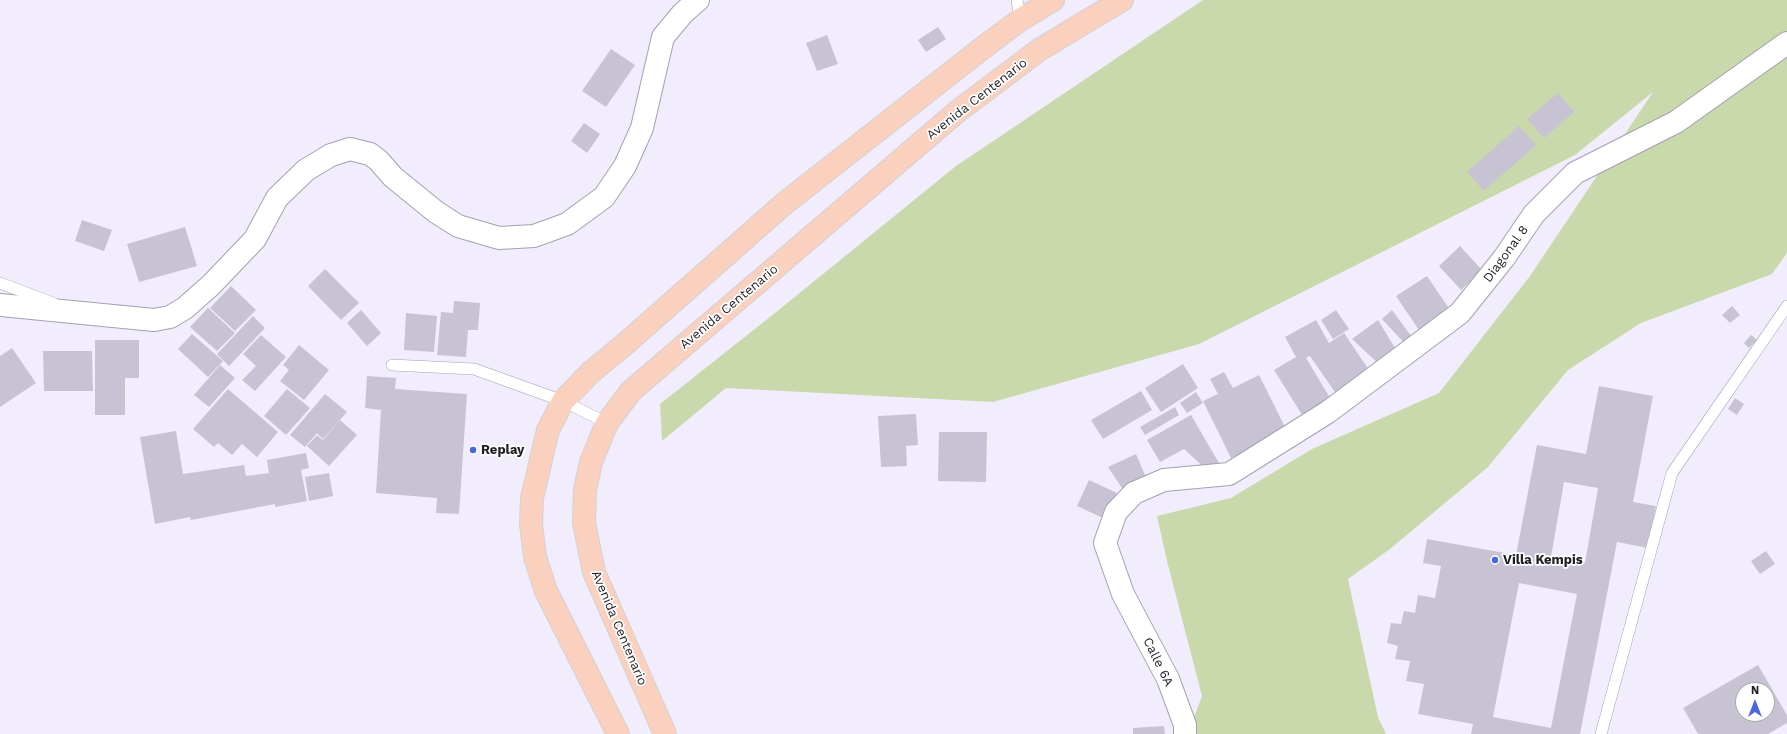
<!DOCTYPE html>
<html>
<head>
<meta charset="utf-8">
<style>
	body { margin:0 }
	#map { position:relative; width:1787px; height:734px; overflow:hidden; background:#f2edfd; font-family:"Work Sans",sans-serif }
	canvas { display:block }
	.north { position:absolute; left:1735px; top:682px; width:40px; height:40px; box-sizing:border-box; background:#fff; border:1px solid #a6a5a8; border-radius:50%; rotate:0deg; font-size:11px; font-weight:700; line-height:16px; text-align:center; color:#211f25 }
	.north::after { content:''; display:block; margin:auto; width:14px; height:18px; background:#4968dc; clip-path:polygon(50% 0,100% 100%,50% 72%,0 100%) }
</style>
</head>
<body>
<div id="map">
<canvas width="1787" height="734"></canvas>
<div class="north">N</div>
</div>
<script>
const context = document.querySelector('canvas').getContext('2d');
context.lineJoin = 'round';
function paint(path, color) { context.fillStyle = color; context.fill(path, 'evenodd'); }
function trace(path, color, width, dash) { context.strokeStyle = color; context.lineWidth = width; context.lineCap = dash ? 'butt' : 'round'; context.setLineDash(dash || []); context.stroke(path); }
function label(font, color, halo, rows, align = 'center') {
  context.font = font + ' "Work Sans",sans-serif'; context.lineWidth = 3.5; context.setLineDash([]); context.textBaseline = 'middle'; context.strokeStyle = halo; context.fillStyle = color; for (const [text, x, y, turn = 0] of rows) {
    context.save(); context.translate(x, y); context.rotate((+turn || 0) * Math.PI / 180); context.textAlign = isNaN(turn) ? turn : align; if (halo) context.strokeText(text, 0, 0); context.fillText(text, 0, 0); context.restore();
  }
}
paint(new Path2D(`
	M1203,0H1787V253L1772,274L1641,323L1568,370L1488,467L1390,549L1348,579L1378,717L1386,734H1188L1202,696L1167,561L1157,516L1231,498L1312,449L1439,393L1530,276L1653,92L1575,155L1199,344L993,402L726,388L662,441L660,404L775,313L956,166Z`), '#c9d9ab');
paint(new Path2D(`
	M938,27L946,39L926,52L918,40Z
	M827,35L838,64L817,71L806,43Z
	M611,49L635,65L606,107L582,91Z
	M1558,93L1574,112L1544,138L1527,119Z
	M584,123L600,134L587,153L571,141Z
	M1519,126L1536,145L1484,191L1467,172Z
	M82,220L112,230L104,251L75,241Z
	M185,227L197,266L139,282L127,244Z
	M1460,246L1482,270L1461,290L1439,266Z
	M325,269L359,303L341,320L308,286Z
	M1427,276L1452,313L1421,333L1396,296Z
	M231,286L256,310L235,331L210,308Z
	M454,301L480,303L478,330H468L466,357L437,355L441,312L453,313Z
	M1732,306L1740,315L1730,323L1722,315Z
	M208,308L235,333L217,351L190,327Z
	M361,310L381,333L367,346L347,323Z
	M1336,310L1349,329L1333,339L1321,320Z
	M1392,310L1414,340L1408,347L1382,319Z
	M406,313L437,316L434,352L404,350Z
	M253,316L265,328L229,366L217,354Z
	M1316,320L1329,343L1344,333L1371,373L1337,395L1310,356L1306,358L1332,401L1304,418L1274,370L1296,357L1285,337Z
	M1378,320L1398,353L1380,365L1352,339Z
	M192,334L223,361L208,377L178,349Z
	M261,335L286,357L255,391L242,380L256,366L243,354Z
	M1751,335L1757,340L1749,348L1744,343Z
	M95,340H139V378H125V415H95Z
	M299,345L329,370L304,400L280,381L289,370L283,365Z
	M12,348L36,383L0,407V356Z
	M43,351H92L93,391H44Z
	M1183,364L1198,388L1161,412L1145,388Z
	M220,365L235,378L209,407L194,395Z
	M1224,372L1233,388L1259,375L1287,431L1231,458L1203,401L1218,394L1210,379Z
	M367,376L396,378L395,389L467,394L459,514L436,513L437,498L376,493L381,410L365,408Z
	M1599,386L1653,396L1633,502L1656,506L1648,548L1617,542L1580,734H1471L1473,724L1418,714L1424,684L1406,681L1410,661L1395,659L1398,646L1387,643L1391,623L1401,624L1404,611L1415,613L1418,595L1435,598L1441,566L1423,563L1427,539L1516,555L1537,445L1586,454ZM1564,482L1598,488L1585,563L1551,557ZM1519,583L1577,594L1551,728L1493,717Z
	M228,389L278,432L257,457L242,444L232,455L218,443L214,447L193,429Z
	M287,389L310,408L286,435L264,416Z
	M1141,391L1152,410L1103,439L1091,420Z
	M1196,392L1203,403L1187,413L1180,403Z
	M325,394L347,412L323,439L317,433L305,447L290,435Z
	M1735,398L1744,404L1737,415L1728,409Z
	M1175,407L1179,415L1145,435L1140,427Z
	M916,414L918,445L906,446L907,466L881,467L878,416Z
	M1191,415L1223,470L1206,469L1184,449L1160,462L1147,440Z
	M340,420L357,435L329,466L307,446L317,435L323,440Z
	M176,431L183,474L244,465L246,476L269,473L267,460L306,453L309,468L301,470L307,501L275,507V504L191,520L190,517L155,524L140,437Z
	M939,432H987L986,482L938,481Z
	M1136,454L1147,480L1124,491L1108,467Z
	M329,473L333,496L309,501L305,477Z
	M1089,480L1117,493L1105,519L1077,506Z
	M1766,551L1775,564L1760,574L1751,561Z
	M1758,665L1787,715V723L1768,734H1698L1683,708ZM1743,690H1767V714H1743Z
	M1164,726L1165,734H1133V728Z`), '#c8c3d3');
const lane = new Path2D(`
	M1017,0L1020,20
	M0,283L53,303
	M392,365L474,369L563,401L607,423
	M1601,734L1672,473L1787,306`);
const street = new Path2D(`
	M0,305L154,320L170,317L185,308L211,285L255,239L277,198L306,170L331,155L350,149L370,154L378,160L393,177L436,212L458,226L499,238L534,236L567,224L604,197L625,166L642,128L663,37L683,13L698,0
	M1185,734V725L1168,679L1123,594L1105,543L1116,512L1134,493L1164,480L1229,474L1328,412L1460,313L1504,258L1534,214L1575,173L1676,122L1787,43`);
const primary = new Path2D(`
	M618,734L546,591L535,557L531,524L532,498L548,430L563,401L591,372L624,345L785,203L980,50L1020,20L1053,0
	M665,734L594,572L584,523L585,490L591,462L607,423L631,391L958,111L1039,50L1122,0`);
trace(lane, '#a5a0b0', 12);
trace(street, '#a5a0b0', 24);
trace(primary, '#d3d2d3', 24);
trace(lane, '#fff', 11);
trace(street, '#fff', 22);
trace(primary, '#fad0be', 22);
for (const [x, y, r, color] of [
	[473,450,4,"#4968dc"],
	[1495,560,4,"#4968dc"]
]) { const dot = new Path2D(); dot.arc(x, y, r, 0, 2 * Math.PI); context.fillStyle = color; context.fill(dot); trace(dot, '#fff', 1.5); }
label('13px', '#211f25', '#fff', [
	["Avenida Centenario",977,99,-38],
	["Diagonal 8",1506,254,-54],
	["Avenida Centenario",729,307,-40],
	["Avenida Centenario",619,628,67],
	["Calle 6A",1158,662,64]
]);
label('bold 13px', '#211f25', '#fff', [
	["Replay",481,450],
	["Villa Kempis",1503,560]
], 'left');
</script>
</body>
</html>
